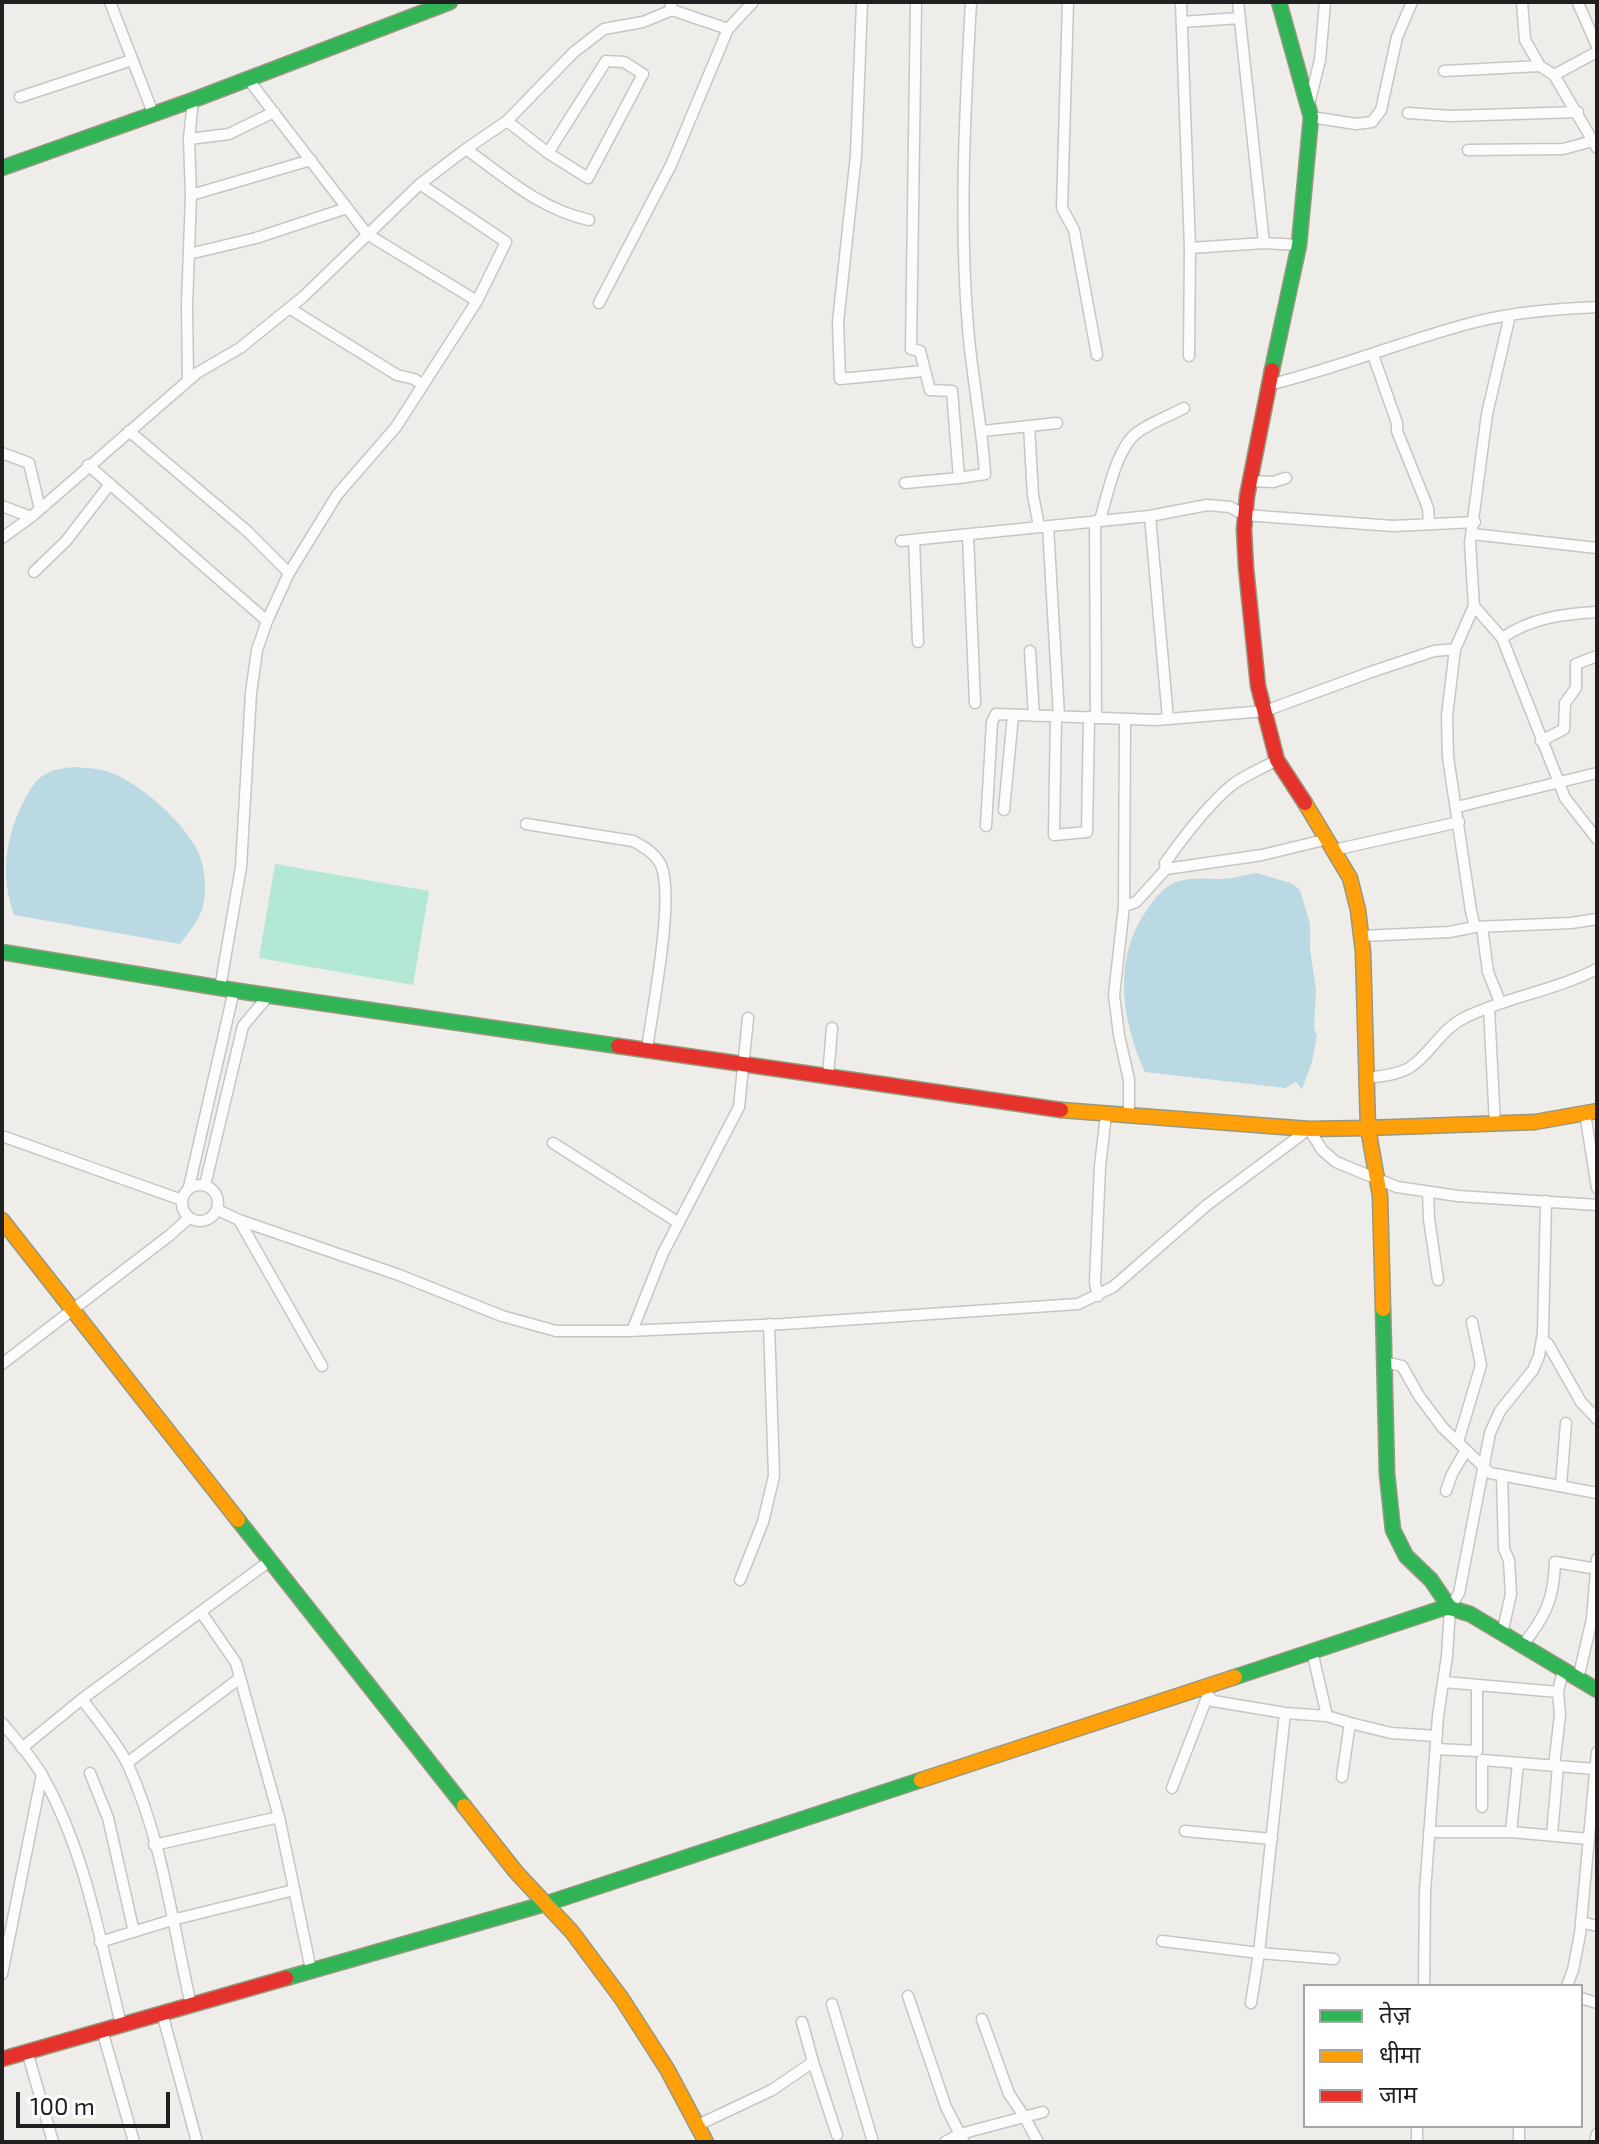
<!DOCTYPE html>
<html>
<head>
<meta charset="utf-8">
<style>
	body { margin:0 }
	#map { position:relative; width:1599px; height:2144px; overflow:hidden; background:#eeede9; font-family:"Exo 2","Noto Sans Devanagari",sans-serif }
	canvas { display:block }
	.frame { position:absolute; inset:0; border:4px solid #202020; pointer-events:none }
	.legend { position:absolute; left:1303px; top:1984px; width:280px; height:144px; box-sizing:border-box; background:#fff; border:2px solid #a6a6a6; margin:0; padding:10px 14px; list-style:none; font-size:24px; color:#202020 }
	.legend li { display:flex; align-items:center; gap:16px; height:40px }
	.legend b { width:40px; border:2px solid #a6a6a6 }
	.scale { position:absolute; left:16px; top:2092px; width:154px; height:36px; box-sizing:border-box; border:4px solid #202020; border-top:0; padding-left:10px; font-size:24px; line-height:28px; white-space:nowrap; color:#202020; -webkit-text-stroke:6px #fff; paint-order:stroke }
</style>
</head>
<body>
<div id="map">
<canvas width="1599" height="2144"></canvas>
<div class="frame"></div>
<ul class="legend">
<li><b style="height:10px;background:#30b455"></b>तेज़</li>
<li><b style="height:10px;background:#ff9f0a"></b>धीमा</li>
<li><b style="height:10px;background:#e5322d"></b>जाम</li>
</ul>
<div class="scale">100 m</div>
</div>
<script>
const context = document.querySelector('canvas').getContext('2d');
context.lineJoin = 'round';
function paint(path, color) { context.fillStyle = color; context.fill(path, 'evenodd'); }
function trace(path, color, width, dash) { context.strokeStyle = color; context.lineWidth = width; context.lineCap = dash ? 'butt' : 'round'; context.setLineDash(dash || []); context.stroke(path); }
paint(new Path2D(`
	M275,864L429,891L413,985L259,958Z`), '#b3e8d4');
paint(new Path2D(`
	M75,767C85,768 96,768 106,771C137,779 196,831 202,863C205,874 206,891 204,901C202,917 190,931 180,944L14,915C0,876 5,836 25,799C30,790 35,780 44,775C53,769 64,768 75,767Z
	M1256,873L1291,883L1300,890L1310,924V949L1316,990L1314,1028L1317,1036L1312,1062L1302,1089L1296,1082L1285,1088L1145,1072C1121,1019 1112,956 1149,907C1155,898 1165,886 1176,882C1191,877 1204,879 1219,879C1232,879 1244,875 1256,873Z`), '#bbd9e3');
const street = new Path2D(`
	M110,2L153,113
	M862,2L856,155L838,322L840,379L923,371
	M1068,2L1062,208L1074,230L1097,355
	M1181,2L1190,248
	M1238,2L1264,243
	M1522,2L1525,40L1540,66L1554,75L1597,148
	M1578,3L1597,46
	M672,10L728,29
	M1182,22L1240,18
	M1444,71L1540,66
	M1554,75L1597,52
	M248,79L367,234L477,301
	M20,97L132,60
	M1309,104L1320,60L1325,2
	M1408,113L1451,116L1578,112
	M1311,117L1356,124L1372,122L1381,110L1397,37L1412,2
	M507,121L548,153L606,61L624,62L643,74L588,178L548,153
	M189,139L229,134L274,112
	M466,149L507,121L574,52L604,29L643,22L672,10L670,2
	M1468,150L1563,149L1593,141
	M420,184L466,149C506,178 540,209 589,220
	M191,195L311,160
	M189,254L256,238L347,208
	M599,303L671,165L728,29L753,2
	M289,308L397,375L414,379L423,385
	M1373,355L1397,423V431L1428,508L1429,524
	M1189,356L1190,248L1264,243L1299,245
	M188,380L187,305L191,195L189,139L193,100
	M1268,385C1339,368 1405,340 1475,322C1515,312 1556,309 1597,307
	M1029,426L1033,495L1039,526
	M129,431L247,531L289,573
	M983,431L1057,423
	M2,453L29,463L40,509
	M88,465L267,621
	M959,478L985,474C982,425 972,377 968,328C959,220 965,110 971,2
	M1250,481L1273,482L1286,478
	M905,483L959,478L952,391L930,390L920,351L911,349L916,2
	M2,506L31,517
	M1150,516L1168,719
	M1100,520C1107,496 1117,446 1138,432C1152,422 1169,416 1184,408
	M1095,521L1096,718
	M1048,526L1059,716
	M1472,534L1597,548
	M968,535L975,703
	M2,538L31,517L197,373L240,348L303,297L420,184L506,242L477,301L396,427L337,495L289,573L267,621L257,650L251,693L241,867L220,988
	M914,540L918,642
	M901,541L1150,516L1207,505L1230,507L1245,515L1325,521L1393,526L1475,522
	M34,572L66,541L110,484
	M1474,606L1502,638L1565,798L1597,839
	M1502,638C1531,618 1562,614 1597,612
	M1030,651L1034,716
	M1056,716L1054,835L1087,832L1089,717
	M1125,719L1124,906L1114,995L1119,1035L1129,1080V1117
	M1541,741L1564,729L1565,703L1576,688V664L1597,656
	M1457,807L1597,773
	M1004,810L1013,715
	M526,824L633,841C644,847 655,853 661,865C675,899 652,1009 647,1050
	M986,826L992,722L996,714L1156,720L1265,711L1371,672L1434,651L1455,649
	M1334,850L1459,822
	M1166,869L1165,863C1182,839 1210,803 1232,785C1245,775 1263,768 1277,760
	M1124,906L1136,902L1166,869L1262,855L1328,839
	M1475,927L1471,911L1448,757L1447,716L1455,649L1474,606L1470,543L1487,414L1510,315
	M1482,927L1488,972L1500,1002
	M1361,936L1449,932L1475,927L1571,923L1597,919
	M1489,1008L1495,1124
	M828,1076L832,1028
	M1367,1078C1380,1076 1397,1075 1409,1068C1430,1055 1440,1030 1464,1018C1506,997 1554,991 1597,969
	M1585,1113L1597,1188
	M2,1136L182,1200
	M553,1143L679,1223
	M182 1203a18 18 0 1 1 36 0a18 18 0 1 1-36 0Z
	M205,1185L243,1026L269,995
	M189,1187L234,990
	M1428,1192L1429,1219L1438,1280
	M218,1210L239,1220L399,1275L502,1316L556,1331H627L784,1324L1078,1304L1113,1287L1207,1205L1309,1129L1322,1150L1336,1162L1397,1187L1458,1196L1597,1205
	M239,1220L322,1366
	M1098,1296L1095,1283L1100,1166L1106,1115
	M632,1331L663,1253L739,1107L748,1018
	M1542,1340L1548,1344L1581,1402L1597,1419
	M1384,1362L1402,1366L1419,1396L1443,1428L1490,1473L1597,1493
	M2,1364L170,1235L189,1218
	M1458,1442L1481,1365L1472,1322
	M1502,1475L1504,1549L1509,1560L1511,1594L1502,1634
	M1561,1485L1566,1423
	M1446,1491L1452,1474L1466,1450
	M740,1580L763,1522L774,1476L769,1324
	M201,1612L236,1663L279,1817L311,1970
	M1522,1646C1545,1617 1554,1600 1555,1562L1597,1569
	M1312,1651L1327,1716L1350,1723L1342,1777
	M1578,1679L1592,1619L1597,1559
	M1444,1682L1558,1692
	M1202,1688L1213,1701L1285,1713L1327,1716
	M82,1699C97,1720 117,1742 128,1765C162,1839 173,1926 191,2005
	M2,1723C16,1740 33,1758 43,1777C86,1853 100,1941 121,2024
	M1350,1723L1391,1733L1437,1736
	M22,1748L82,1699L271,1560
	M1436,1749L1477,1751V1685
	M127,1763L240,1678
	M1554,1766L1560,1715L1558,1692L1563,1670
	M90,1773L108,1818L134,1932
	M1172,1788L1208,1695
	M1482,1807V1760L1595,1769
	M1185,1831L1272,1839
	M1429,1832H1511L1589,1839
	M1511,1832L1518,1763
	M1552,1835L1558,1766
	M154,1845L279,1817
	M1581,1922L1597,1926
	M1162,1941L1259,1953L1334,1959
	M100,1942L172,1920L294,1890
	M2,1974L42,1774
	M1424,1986L1425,1891L1438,1716L1447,1656L1450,1608L1459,1593L1490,1433L1500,1411L1533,1370L1539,1356L1543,1333L1546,1201
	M1567,1986L1573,1970L1580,1934L1597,1752
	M908,1996L946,2107L964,2142
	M1581,1998L1597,2003
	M1251,2003L1259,1953L1285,1713
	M832,2004L873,2142
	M162,2013L197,2142
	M982,2019L1009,2094L1024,2116L1038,2142
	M802,2022L813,2062
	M102,2030L134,2142
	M27,2051L53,2142
	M698,2125L772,2090L813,2062L837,2135
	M1417,2126V2142
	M1519,2126V2142
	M945,2142L960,2134L1043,2112
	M1595,2142L1597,2134`);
const fast = new Path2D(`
	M2,168L193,100L450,2
	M1272,370L1299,245L1311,117L1279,2
	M2,952L245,992L618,1046
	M1383,1309L1387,1474L1393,1530L1406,1556L1431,1580L1450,1608L1470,1614L1597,1690
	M238,1520L464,1806
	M1235,1677L1440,1609L1450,1608
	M286,1978L548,1903L921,1780`);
const slow = new Path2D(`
	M1305,803L1350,878L1358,910L1363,952L1368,1128L1535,1122L1597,1111
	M1061,1110L1309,1129L1368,1128L1380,1196L1383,1309
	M2,1220L238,1520
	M921,1780L1235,1677
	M464,1806L516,1872L572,1932L622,1999L667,2069L706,2142`);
const jam = new Path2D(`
	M1272,370L1247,496L1244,530L1246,568L1258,686L1277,760L1305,803
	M618,1046L1061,1110
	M2,2059L286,1978`);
trace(street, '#c7c6c5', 13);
trace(fast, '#96997f', 17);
trace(slow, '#96997f', 17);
trace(jam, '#96997f', 17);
trace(street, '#fcfcfc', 10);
trace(fast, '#30b455', 14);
trace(slow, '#ff9f0a', 14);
trace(jam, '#e5322d', 14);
</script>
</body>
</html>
